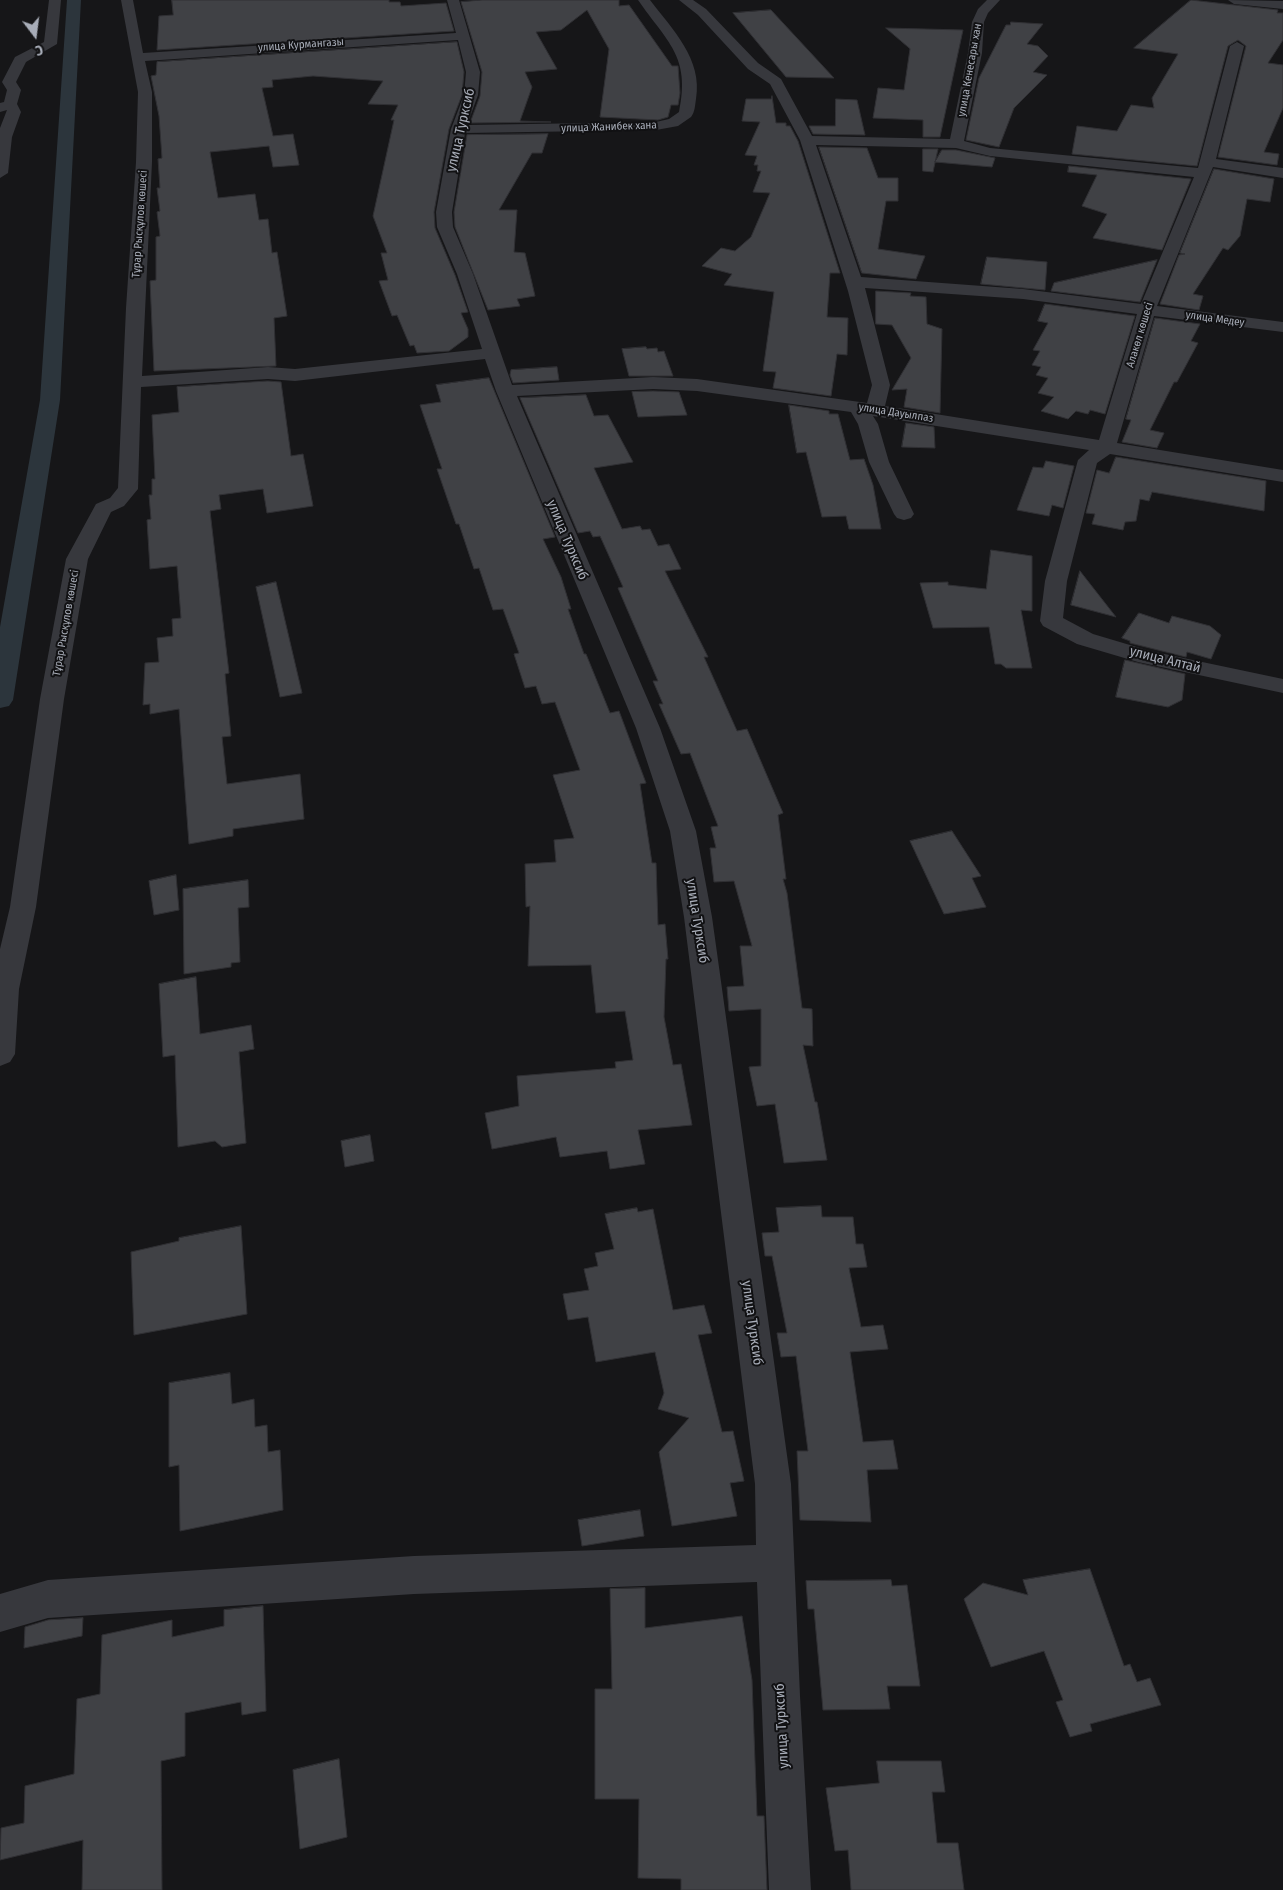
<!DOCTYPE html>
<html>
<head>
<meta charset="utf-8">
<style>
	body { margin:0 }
	#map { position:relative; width:1283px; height:1890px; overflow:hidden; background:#161618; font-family:"Fira Sans Condensed",sans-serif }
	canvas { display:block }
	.north { position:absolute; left:10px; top:10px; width:50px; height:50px; -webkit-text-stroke:4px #111113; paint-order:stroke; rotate:165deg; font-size:14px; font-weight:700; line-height:20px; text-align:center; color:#a8adb8 }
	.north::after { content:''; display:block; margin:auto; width:18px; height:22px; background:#a8adb8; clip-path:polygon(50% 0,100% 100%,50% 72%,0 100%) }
</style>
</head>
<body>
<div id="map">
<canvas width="1283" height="1890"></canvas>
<div class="north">С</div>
</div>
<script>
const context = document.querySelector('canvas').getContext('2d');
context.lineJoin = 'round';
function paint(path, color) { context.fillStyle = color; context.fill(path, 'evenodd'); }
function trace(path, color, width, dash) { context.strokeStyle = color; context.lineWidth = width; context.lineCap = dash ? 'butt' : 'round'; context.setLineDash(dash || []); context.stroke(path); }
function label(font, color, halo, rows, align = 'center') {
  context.font = font + ' "Fira Sans Condensed",sans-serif'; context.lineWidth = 4; context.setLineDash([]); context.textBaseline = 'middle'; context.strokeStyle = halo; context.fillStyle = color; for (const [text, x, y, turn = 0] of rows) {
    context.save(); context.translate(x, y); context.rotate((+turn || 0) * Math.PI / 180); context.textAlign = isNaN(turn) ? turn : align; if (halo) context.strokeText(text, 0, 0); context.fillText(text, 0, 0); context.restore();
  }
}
paint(new Path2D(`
	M67,0H81L60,400L13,700L9,706L0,708V627L40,400Z`), '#2c353c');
const building = new Path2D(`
	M172,0H389V2H400L401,6L446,3L454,31L157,50L159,16L173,15Z
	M482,0H619V6L629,5L672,66H678L680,93L678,105H671L668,117L658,120L600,117L609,49L587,10L561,30L536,32L557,69L525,72L532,87L520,121L551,122L470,123L480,96L482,72L461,2Z
	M1191,0L1278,10L1277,13H1283V40L1268,63L1283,65V108L1264,152L1279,154L1277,165L1218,157L1246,46L1238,40L1228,46L1197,166L1072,154L1077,126L1117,131L1131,105L1154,108L1152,98L1178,54L1134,48Z
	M771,10L834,78L786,77L733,13Z
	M1011,22L1043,24L1027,44L1038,46L1048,56L1033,72L1047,75L1014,108L999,147L966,140L979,78L1006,25H1010Z
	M886,28L963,30L940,137H923V120L873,118L878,88L904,90L910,49Z
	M457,42L464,72L462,95L449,129L434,212L435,228L455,275L468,312L461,313L468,329V337L449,351L417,353L414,345L410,346L397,315L392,316L379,281L388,280L381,253H387L373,216L394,120H391L398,105L368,104L383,81L313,76L272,80L273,87L262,88L273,136L293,134L299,165L273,167L269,146L210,152L218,198L255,194L259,220L268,219L272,253L277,252L287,316L274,318L276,366L154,371L150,281L156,280V237L160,236L157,212L160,211L157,188H160L158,159L162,158L159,116L151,76L156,75L157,62Z
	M772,96L776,123H786V126H790L798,141L840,273H830L827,317L848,318L847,355L837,354L831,396L773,388L776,372L763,371L774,292L724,285L732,274L702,266L721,248L735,251L751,237L770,193L753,192L761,171H757L758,165H754L757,156L745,155L760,122L742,121L746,99H771Z
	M836,99L857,100L865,135L813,134L809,126H835Z
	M548,134L542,153H532L499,210H517L514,252L525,253L535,296L517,299L520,306L488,310L455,227L454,212L467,135Z
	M819,147L867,148L878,178H898V201H886L878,249L925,256L916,279L862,273Z
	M923,149H938L933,172L923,171Z
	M942,150H956L995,158L992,167L935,162Z
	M1069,166L1191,179L1162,250L1093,238L1107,214L1082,206L1097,175L1068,172Z
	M1214,169L1274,179L1270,202L1247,199L1240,236L1228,250L1223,248L1193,294L1203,296L1199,310L1160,304L1179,255L1185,254L1180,253Z
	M987,257L1047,262L1045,290L981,284Z
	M1157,260L1140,302L1051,291L1054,283Z
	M876,291L911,293L910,296L926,297L927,324L942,329L940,413L904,407L907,389L892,390L911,358L892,325L876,324Z
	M1045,304L1135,316L1105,414L1090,410L1088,414L1076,411L1068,419L1041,411L1054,397L1038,393L1048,378L1036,375L1041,367L1032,365L1040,351L1033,350L1048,323L1038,321Z
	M1155,318L1200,324L1191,341L1198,343L1177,382H1174L1150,430L1164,433L1157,448L1122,442L1131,420L1126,419Z
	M646,347L647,349L657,348L658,352L664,351L673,376H629L622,349Z
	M557,367L559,380L513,383L510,375L511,370Z
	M489,378L555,537L543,539L561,577L571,609H568L584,654H586L610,713L619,711L646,783L640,784L652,863H656L658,925L665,924L668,959H666L664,1017L673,1065L681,1064L692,1125L638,1130L645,1164L610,1169L607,1151L560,1157L556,1137L492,1149L485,1113L519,1106L517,1076L616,1068L615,1062L633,1060L625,1011L596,1013L591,965L528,966L530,906L526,907L525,864L556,862L554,840L574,838L553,775L580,770L555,702L542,704L536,686L525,688L514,654L519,653L503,609L493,610L479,568L474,569L459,524H456L437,469H442L420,405L441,402L436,385Z
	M268,381L281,382L291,456L303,454L313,506L267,513L263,489L219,495L221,509L210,511L229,673L225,674L231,736L222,737L227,784L300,774L304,819L233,829V836L189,844L179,709L150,714V704L143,705L145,663L159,662L157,638L173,636L172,619L181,618L177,566L150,569L147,520L151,519L149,495H152V479H155L152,415L179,412L177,387Z
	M653,391L679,392L687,415L638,417L632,392Z
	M586,395L594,416L608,415L633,462L594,468L622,529L640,526L642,530L650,529L658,546L669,544L681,569L665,571L708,657H704L737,731L747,729L783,813L778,815L786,879H783L787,893L802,1008L812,1009L813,1046L803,1045L815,1102H817L827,1160L784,1163L775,1104L757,1106L749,1067L761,1066V1009L729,1011L727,987L744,986L740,946H752L734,881L714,882L710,848H716L711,827L718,826L690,753L681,754L659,704H663L653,681H658L618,588L623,587L600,536L593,537L590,531L578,533L520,398Z
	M789,405L829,411V414H838L850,460L864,459L873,485L881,529H849L846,516L822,517L806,452L797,453Z
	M906,423L934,427L935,448L902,447Z
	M1116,457L1266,481L1264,511L1152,492L1149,501L1140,499L1136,521L1125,522L1123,530L1092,524L1095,514L1086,513L1097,470L1109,473Z
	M1046,461L1074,466L1063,508L1052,505L1049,516L1017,510L1033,467L1043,468Z
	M991,550L1032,556V611L1021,610L1032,668H1006L1001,664H995L989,627L933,628L920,583L948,582V585L986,589Z
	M1080,571L1116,617L1071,605Z
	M276,582L302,693L280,697L256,587Z
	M1139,613L1169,623L1172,616L1210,626L1221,635L1211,659L1187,652L1186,657L1130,643V641L1122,638Z
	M1125,660L1185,674L1182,700L1168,707L1116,697Z
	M952,831L981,876L972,878L986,907L944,914L910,841Z
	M176,875L179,910L154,915L149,881Z
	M248,880L249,907L238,908L240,962L231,963V967L184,974L183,889Z
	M196,977L200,1034L251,1025L254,1049L239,1052L246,1143L222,1147L215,1141L178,1147L175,1055L163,1057L159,984Z
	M370,1135L374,1161L345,1167L341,1141Z
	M821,1206L822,1217H853L856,1244H863L867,1267L849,1268L861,1327L883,1325L888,1349L850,1352L863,1442L893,1440L898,1469L867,1470L871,1522L800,1520L797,1451H808L796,1356L781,1357L777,1333H787L772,1256H765L762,1233L779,1232L776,1208Z
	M637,1208L638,1212L653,1209L673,1310L704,1305L712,1333L698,1335L722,1432L733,1431L744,1481L730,1483L737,1516L672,1526L659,1452L689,1418L658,1409L664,1393L655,1352L596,1362L588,1317L568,1320L563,1294L589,1290L584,1269L598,1266L595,1253L614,1249L605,1214Z
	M241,1226L247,1314L134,1335L131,1252L179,1241V1238Z
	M230,1373L232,1404L254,1399L255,1427L267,1425L268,1452L280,1450L283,1510L180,1531L179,1465L169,1467V1383Z
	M640,1510L644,1536L582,1546L578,1520Z
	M1090,1569L1124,1666L1130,1664L1137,1682L1150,1678L1161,1705L1090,1724L1092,1731L1070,1737L1056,1702L1063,1700L1044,1651L991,1667L964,1599L983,1583L1028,1595L1023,1580Z
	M891,1580L892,1586L907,1585L920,1686H887L890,1709L823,1710L814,1609H808L806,1581Z
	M645,1588V1628L742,1616L752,1680L757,1816H764L767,1890H681V1879L638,1878L639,1799H595V1689H612L610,1589Z
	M263,1606L266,1711L242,1715L241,1702L185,1713V1756L161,1761L162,1890H82L83,1840L0,1860L1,1828L24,1823L25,1786L74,1774L77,1699L100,1694L102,1635L172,1620V1637L224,1626V1610Z
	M83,1618L82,1636L24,1648L25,1627L48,1620Z
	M339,1759L347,1837L300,1849L293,1770Z
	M877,1761H941L945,1792H932L937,1843H958L964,1890H851L848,1850L835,1851L826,1788L879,1783Z`);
paint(building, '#404145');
trace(building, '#303034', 1);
paint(new Path2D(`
	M49,0H61L57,44L26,62L16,82L21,90L17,104L21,112L12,137L8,173L0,178V128L7,110L0,112V103L4,102L7,90L2,82L15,57L44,42Z
	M121,0H133L143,53L456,33L447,0H459L480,72L478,95L467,125L656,122L669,119L679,112C691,56 667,42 638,0H650C672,29 703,59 696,99C695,105 695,112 691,117L678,126L656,130L465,133L452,212L453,227L473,274L512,385L653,377L697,379L867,403L872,385L848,291L800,140L770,84L748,69L698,15L679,0H693L706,9L758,63L781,79L812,136L950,139L968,53L972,22L978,9L987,0H1000L988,13L984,22L982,53L964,141L990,148L1198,168L1230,46L1237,42L1244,46L1216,159L1283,168V178L1213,167L1157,306L1283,322V332L1154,316L1117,443L1283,470V482L1110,454L1097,463L1067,581L1063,618L1093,634L1150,651L1283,679V693L1138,662L1077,644L1043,626L1040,621L1045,581L1078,460L1089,450L873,416L878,424L889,462L914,514L911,518L904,520L897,518L894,514L869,462L858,424L851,412L697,391L653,389L517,396L660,728L696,831L712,917L791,1484L800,1696L811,1890H769L757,1582L414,1594L48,1618L0,1632V1594L48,1580L414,1556L756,1545L755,1484L684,917L670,831L636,728L496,391L485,359L295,381L268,379L141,387L138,489L124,506L111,512L88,559L64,699L36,907L19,989L15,1054L10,1062L0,1066V949L10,907L40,699L66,559L96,504L110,498L118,488L126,308L136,162L138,92ZM458,40L466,72L464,95L451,129L436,212L437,227L457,274L482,349L295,369L268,367L142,376L152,162V92L145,61ZM816,145L956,148L990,156L1194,177L1141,304L1023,289L861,277ZM865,288L1023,299L1137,314L1099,440L885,406L890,385Z
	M1228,0L1283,1V9L1234,4Z`), '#37383d');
label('11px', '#a8adb8', '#111113', [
	["улица Курмангазы",301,45,-4],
	["улица Кенесары хан",970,70,-80],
	["улица Жанибек хана",609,127,-2],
	["Тұрар Рысқұлов көшесі",140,224,-86],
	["улица Медеу",1215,319,8],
	["Алакөл көшесі",1140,335,-73],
	["улица Дауылпаз",896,413,9],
	["Тұрар Рысқұлов көшесі",66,623,-80]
]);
label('14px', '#a8adb8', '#111113', [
	["улица Турксиб",461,130,-77],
	["улица Турксиб",567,540,67],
	["улица Алтай",1165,660,14],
	["улица Турксиб",697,921,81],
	["улица Турксиб",752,1323,82],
	["улица Турксиб",782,1726,-93]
]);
</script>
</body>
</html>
